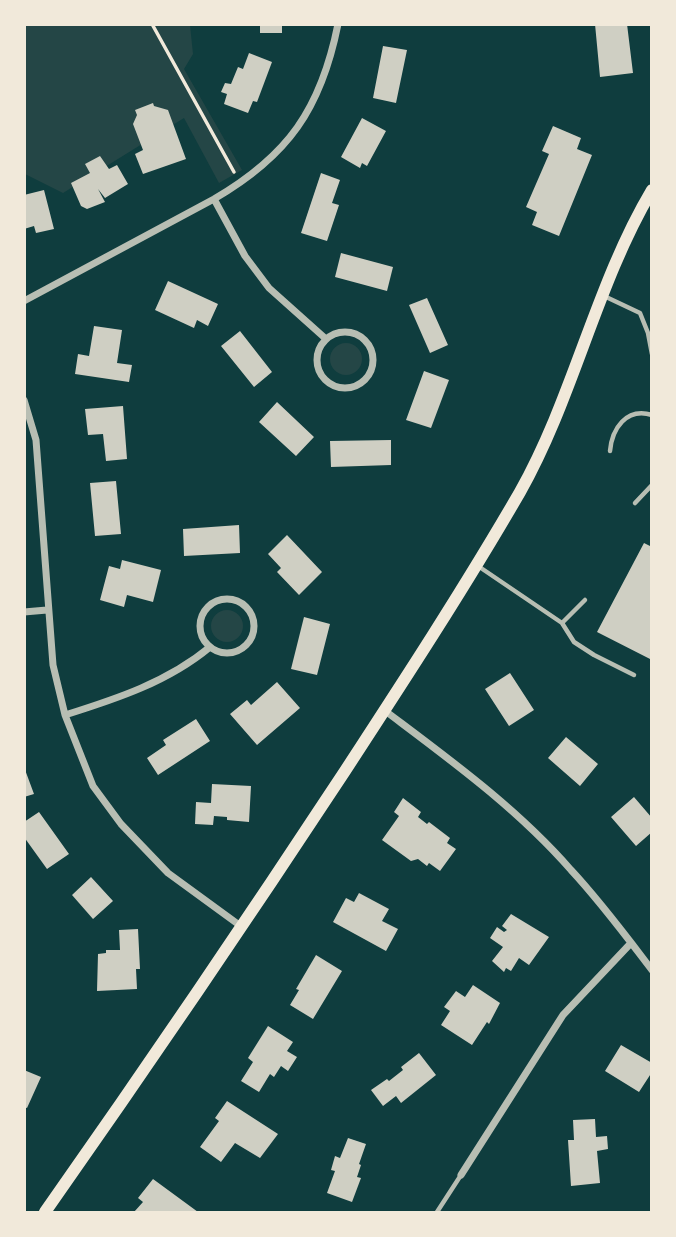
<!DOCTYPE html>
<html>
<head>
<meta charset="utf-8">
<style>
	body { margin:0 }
	#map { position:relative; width:676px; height:1237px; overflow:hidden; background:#0f3d3e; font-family:"Space Grotesk",sans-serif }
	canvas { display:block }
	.frame { position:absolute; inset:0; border:26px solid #f1e9da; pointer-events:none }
</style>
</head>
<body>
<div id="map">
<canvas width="676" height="1237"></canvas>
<div class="frame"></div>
</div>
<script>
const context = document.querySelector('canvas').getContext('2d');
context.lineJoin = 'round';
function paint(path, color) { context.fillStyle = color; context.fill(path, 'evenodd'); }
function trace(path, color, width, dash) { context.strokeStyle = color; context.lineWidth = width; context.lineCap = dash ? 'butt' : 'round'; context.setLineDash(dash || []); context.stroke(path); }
paint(new Path2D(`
	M24,25H190L193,54L184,69L242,170L219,183L184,118L63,193L25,174Z
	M330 359a16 16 0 1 1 32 0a16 16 0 1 1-32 0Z
	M211 626a16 16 0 1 1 32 0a16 16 0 1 1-32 0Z`), '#244646');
paint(new Path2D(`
	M260,24H282V33H260Z
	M595,24H627L633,73L600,77Z
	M383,46L407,50L396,103L373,98Z
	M249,53L272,62L257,102L253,101L248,113L224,104L227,94L221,92L225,83L231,84L238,67L243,69Z
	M153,103L154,106L168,110L186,159L143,174L135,154L143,150L133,124L137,115L135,110Z
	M362,118L386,131L367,166L362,163L360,168L341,157Z
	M553,126L581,138L577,149L592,155L559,236L532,225L537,212L526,207L549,154L542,151Z
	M100,156L109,169L117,165L128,184L105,198L98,189L105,202L87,209L81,206L71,183L90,173L85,164Z
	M321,173L340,180L332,203L339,205L327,241L301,233Z
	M44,190L54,229L36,233L34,226L24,229V195Z
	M341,253L393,267L387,291L335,277Z
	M168,281L218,304L208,326L197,320L194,328L155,310Z
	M427,298L448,345L430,353L409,305Z
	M94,326L122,330L117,363L132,365L129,382L75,374L78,354L89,356Z
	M240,331L272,372L254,387L221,346Z
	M424,371L449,380L431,428L406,420Z
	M277,402L314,437L296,456L259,422Z
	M123,406L127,459L106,461L103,434L88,435L85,409Z
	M391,440V465L331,467L330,441Z
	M116,481L121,534L95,536L90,483Z
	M239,525L240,553L184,556L183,529Z
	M287,535L322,572L299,595L277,572L281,568L268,554Z
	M644,543L652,547V660L597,632Z
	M122,560L161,570L153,602L127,595L124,607L100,600L109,566L120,569Z
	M304,617L330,624L317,675L291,669Z
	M510,673L534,710L509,726L485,689Z
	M277,682L300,708L257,745L230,714L247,700L251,705Z
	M196,719L210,741L158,775L147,758L166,745L163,740Z
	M566,737L598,764L580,786L548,758Z
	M24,767L34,794L24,797Z
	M212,784L251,786L249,822L227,820V817L214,816L213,825L195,824L196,802L211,803Z
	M634,797L652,818V832L636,846L611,817Z
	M403,798L421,812L418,817L427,824L429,822L450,838L447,843L456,849L440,871L429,863L427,866L418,859L411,861L382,840L399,816L394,812Z
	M39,812L69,854L47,869L24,837V822Z
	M91,877L113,901L93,919L72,895Z
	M359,893L389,909L382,921L398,929L386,951L333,922L346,898L354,902Z
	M511,914L549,937L529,965L519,958L511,971L506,968L504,972L492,961L503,947L490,938L497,927L504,932L507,930L502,926Z
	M138,929L140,969H136L137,989L97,991L98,954L106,953V950H120L119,930Z
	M316,955L342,971L313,1019L290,1005L299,990L296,989Z
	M473,985L500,1003L489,1024L487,1022L472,1045L441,1025L450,1011L444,1007L456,991L465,997Z
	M268,1026L293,1042L287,1051L297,1057L288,1071L281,1066L274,1077L270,1074L259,1092L241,1081L253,1062L248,1058Z
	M621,1045L652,1063V1072L639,1092L605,1071Z
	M419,1053L436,1075L401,1103L396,1096L383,1106L371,1090L387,1079L389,1081L403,1070L401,1067Z
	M24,1070L41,1077L27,1108L24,1107Z
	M227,1101L278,1134L260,1158L235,1143L221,1162L200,1147L219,1121L215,1118Z
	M595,1119L596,1137L607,1136L608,1149L597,1151L600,1183L571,1186L568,1140H574L573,1120Z
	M348,1138L366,1144L359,1164L361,1165L357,1177L361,1178L352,1202L327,1193L335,1171L331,1170L335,1156L340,1158Z
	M153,1179L198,1212H134L143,1202L138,1198Z`), '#cfcfc3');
trace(new Path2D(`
	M152,24L234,172`), '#f1e9da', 3.5);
trace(new Path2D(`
	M604,296L640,313L648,333L652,354
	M610,451C612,429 626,407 652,415
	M635,503L652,485
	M478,566L562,623L585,600
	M562,623L574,642L594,655L634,675
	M437,1212L461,1175`), '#b8beb3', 4.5);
trace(new Path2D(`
	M214,199L245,256L269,288L326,339
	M24,301L214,199C288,156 321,109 338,24
	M317 360a28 28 0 1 1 56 0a28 28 0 1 1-56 0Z
	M24,400L36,440L53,665L65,715L93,786L121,824L168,873L242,927
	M200 626a27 27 0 1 1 54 0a27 27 0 1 1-54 0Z
	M24,612L47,610
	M384,710C449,759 517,808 571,870C600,901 626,936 652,970
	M65,715C116,699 168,682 210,647
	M461,1175L563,1015L631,943`), '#b8beb3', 7);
trace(new Path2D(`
	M45,1212C147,1067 247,920 345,771C405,679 465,587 520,492C574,396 596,284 652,190`), '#f1e9da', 12);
</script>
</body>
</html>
